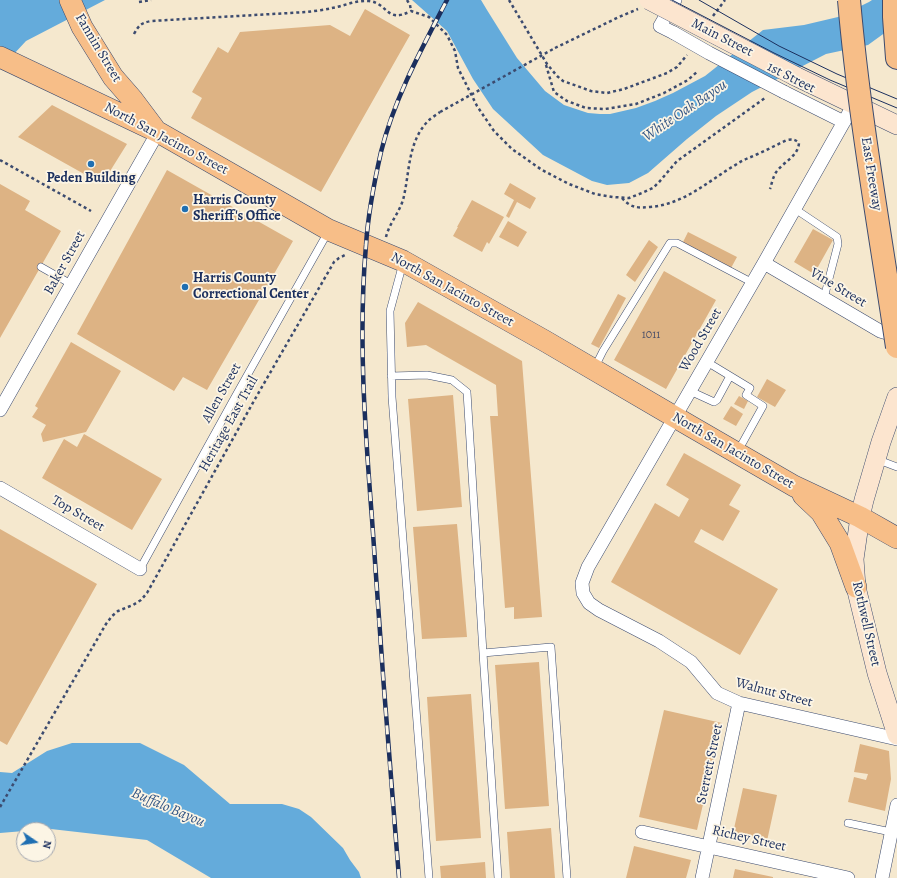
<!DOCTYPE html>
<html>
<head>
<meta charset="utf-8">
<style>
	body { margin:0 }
	#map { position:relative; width:897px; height:878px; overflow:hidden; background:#f5e8ce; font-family:Alegreya,serif }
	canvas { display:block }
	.north { position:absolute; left:16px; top:822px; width:40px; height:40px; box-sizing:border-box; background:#fcf5e5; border:1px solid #a2a6af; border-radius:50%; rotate:103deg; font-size:11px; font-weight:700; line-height:16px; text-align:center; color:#1b2f5e }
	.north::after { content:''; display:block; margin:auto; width:14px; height:18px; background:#1f6fb2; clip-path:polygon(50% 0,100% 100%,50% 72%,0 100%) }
</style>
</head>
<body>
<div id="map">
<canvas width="897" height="878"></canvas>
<div class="north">N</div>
</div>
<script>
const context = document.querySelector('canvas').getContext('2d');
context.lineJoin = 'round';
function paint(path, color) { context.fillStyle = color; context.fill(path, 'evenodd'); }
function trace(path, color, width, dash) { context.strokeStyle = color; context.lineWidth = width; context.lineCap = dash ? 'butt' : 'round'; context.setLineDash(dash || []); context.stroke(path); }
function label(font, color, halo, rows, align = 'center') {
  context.font = font + ' Alegreya,serif'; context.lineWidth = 3.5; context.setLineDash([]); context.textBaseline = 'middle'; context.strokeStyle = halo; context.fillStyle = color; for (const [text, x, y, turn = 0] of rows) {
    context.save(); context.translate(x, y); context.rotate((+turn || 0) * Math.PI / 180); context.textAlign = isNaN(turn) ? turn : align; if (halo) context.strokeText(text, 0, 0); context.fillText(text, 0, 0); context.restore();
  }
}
paint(new Path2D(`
	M0,0H105L26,41L0,69Z
	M412,0H481L487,10L517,58L545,91L564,105L588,113L600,114H610L636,108L655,101L673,93L705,76L763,30L804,25L838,17L869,2L872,0H897V24L868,45L826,54L752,92L716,116L687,139L648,173L629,183L607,185L592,181L543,155L493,109L473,79L447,31Z
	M72,743H140L184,765L230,804H282L299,809L311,817L343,848L350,860L359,872L361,878H211L147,840L51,829L24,830V831L0,833V772L12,773L47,751Z`), '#64abdb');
paint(new Path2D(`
	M365,9L410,35L321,192L191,118L202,98L192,92L218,47L228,53L240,32L330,25L350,36Z
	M52,105L127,144L102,184L18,137Z
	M167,170L293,241L207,390L183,377L174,391L77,334Z
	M510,183L536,198L530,209L517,202L509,218L506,216L514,200L504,194Z
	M0,184L30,201L25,210L61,231L0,338Z
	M472,200L504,217L489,244L487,242L482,252L453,236L458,227H457Z
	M508,221L527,232L518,247L499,237Z
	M813,229L833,240L814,274L794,262Z
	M688,232L737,257L731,268L682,244Z
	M649,240L658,247L635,282L626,275Z
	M664,271L716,300L666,389L614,360Z
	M618,294L626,298L599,348L591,344Z
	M418,302L522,361L542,617L514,619V607L505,608L490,416H498L496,385L426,345L407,347L405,323Z
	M71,342L121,371L86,432L43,442L41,434L46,425L32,417L38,408L35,406Z
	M767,379L786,390L775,407L757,397Z
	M453,395L462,507L417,511L408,399Z
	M739,396L748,401L744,409L734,404Z
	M731,406L743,414L736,426L723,419Z
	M84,434L162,479L132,530L42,478L64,439L77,447Z
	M684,453L741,485L729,505L740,511L723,541L701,529L694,542L778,589L740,655L611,582L655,503L679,517L689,499L666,485Z
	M457,524L467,637L422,639L413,527Z
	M0,529L97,584L7,745L0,741Z
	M539,662L549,806L505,809L495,665Z
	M471,694L481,838L436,841L427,697Z
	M664,710L722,723L697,830L639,817Z
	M860,744L889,751L891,779L885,811L848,802L854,777L866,780L868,774L854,772Z
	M743,788L777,795L767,841L733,833Z
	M551,828L555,878H510L507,832Z
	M634,846L691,860L686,878H626Z
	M485,862L486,878H441L440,866Z
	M735,869L773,877V878H733Z`), '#ddb384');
const service = new Path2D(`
	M795,209L837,237L838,244L824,298
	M403,263L390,311L392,397L429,878
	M41,267L71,284
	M707,362L750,388L746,395L763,406L738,451
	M595,367L603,351L670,243H677L753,283
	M391,376L427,375L452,380L467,392L483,653L551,647L567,878
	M690,391L714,402L717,400L730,376
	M876,459L897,467
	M140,569L235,397L328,232
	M483,653L498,878
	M848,823L891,832`);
const minor = new Path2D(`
	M674,33L660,26L675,0
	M784,92L844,122
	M854,104L764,263L588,567L582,583L583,593L589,603L599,610L659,641L691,662L717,693L739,703L897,739
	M764,263L880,331L897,336
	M0,410L158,132
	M0,488L140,569
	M642,832L848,878
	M702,878L739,703
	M882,878L897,805`);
const secondary = new Path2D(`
	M795,76L897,125
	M897,397L881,442L864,500L860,517L854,559L856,587L877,673L897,735`);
const primary = new Path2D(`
	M70,0L82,27L113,77L133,100L154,128
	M0,57L158,132L329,230L403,261L545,341L692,427L794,486L860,517L897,538
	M803,495L821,512L840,543L856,587`);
const motorway = new Path2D(`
	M894,0V17L897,58`);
trace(service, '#3c4b6f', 8);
trace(minor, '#3c4b6f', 14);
trace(secondary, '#3c4b6f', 20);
trace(primary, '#3c4b6f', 22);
trace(motorway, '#3c4b6f', 24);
trace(new Path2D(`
	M407,0L410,5L411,11
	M509,0L547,64L557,76L563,81L591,91L607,93L624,89L667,73L677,67L687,55
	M139,2L151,0
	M713,16L725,0
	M134,34C139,25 141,23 151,21L307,12C315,11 324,10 332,8C344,6 356,0 369,1C388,3 386,24 411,11L429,17L447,35L455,51L458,68L477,106L494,131L512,149L542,170L569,184L595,194L613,197L629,198L642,193L653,188L660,181L677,161L765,98
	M555,48L619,17L638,9
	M546,65L554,92L567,101L586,108L605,109L636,104L664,93L688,80L698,71
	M0,160L91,211
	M622,198C631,208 637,208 650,207C685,204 708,181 737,164C744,159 752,157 760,153C769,149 778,144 787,140C792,139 795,139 799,143C798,156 785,161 777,171C773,176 772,183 770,189
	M386,237C389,224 399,213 403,200C410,173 407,143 428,121C431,118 436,115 440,112
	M0,807L106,624L112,616L118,611L133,605L141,600L147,593L255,399L334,262L339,258L345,255`), '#3c4b6f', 2.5, [3, 3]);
trace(service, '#fff', 7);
trace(minor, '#fff', 13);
trace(secondary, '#fce5cf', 19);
trace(primary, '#f7be88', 21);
trace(motorway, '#f7be88', 22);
trace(new Path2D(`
	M672,0L774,53L830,80L897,108
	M699,0L779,46L837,74L897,99`), '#1b2f5e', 1);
const rail = new Path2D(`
	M399,878C389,758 380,639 372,519C365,428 358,337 366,245C368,214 374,183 381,152C394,99 422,48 447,0`);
trace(rail, '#1b2f5e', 4.5);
trace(rail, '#fcf5e5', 3, [9]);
const minorBridge = new Path2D(`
	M674,33L709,53L784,92`);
const secondaryBridge = new Path2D(`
	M649,0L795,76`);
const motorwayBridge = new Path2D(`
	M849,0C859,116 880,232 897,347`);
trace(minorBridge, '#3c4b6f', 14, []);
trace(secondaryBridge, '#3c4b6f', 20, []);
trace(motorwayBridge, '#3c4b6f', 24, []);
trace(new Path2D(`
	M440,112L555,48`), '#3c4b6f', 2.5, [3, 3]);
trace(minorBridge, '#fff', 13);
trace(secondaryBridge, '#fce5cf', 19);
trace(motorwayBridge, '#f7be88', 22);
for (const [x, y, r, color] of [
	[91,164,4,"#1f6fb2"],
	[185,209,4,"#1f6fb2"],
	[185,287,4,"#1f6fb2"]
]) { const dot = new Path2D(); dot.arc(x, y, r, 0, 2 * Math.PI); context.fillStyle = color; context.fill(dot); trace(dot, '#fcf5e5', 1.5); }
label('12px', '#4c5068', null, [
	["1011",651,335]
]);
label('14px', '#1b2f5e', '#fcf5e5', [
	["Main Street",722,38,27],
	["Fannin Street",98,48,59],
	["1st Street",791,78,27],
	["North San Jacinto Street",166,139,28],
	["East Freeway",871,174,81],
	["Baker Street",65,263,-61],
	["Vine Street",838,288,31],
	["North San Jacinto Street",452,290,29],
	["Wood Street",701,340,-60],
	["Allen Street",222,393,-61],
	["Heritage East Trail",229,424,-61],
	["North San Jacinto Street",733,451,30],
	["Top Street",78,514,30],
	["Rothwell Street",866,624,77],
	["Walnut Street",774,693,15],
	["Sterrett Street",710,764,-78],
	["Richey Street",749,839,13]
]);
label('bold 14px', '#1b2f5e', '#fcf5e5', [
	["Peden Building",91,179,"center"],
	["Harris County",193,201],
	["Sheriff's Office",193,217],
	["Harris County",193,279],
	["Correctional Center",193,295]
], 'left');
label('italic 15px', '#315484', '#fcf5e5', [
	["White Oak Bayou",685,111,-34],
	["Buffalo Bayou",168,808,23]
]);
</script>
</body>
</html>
